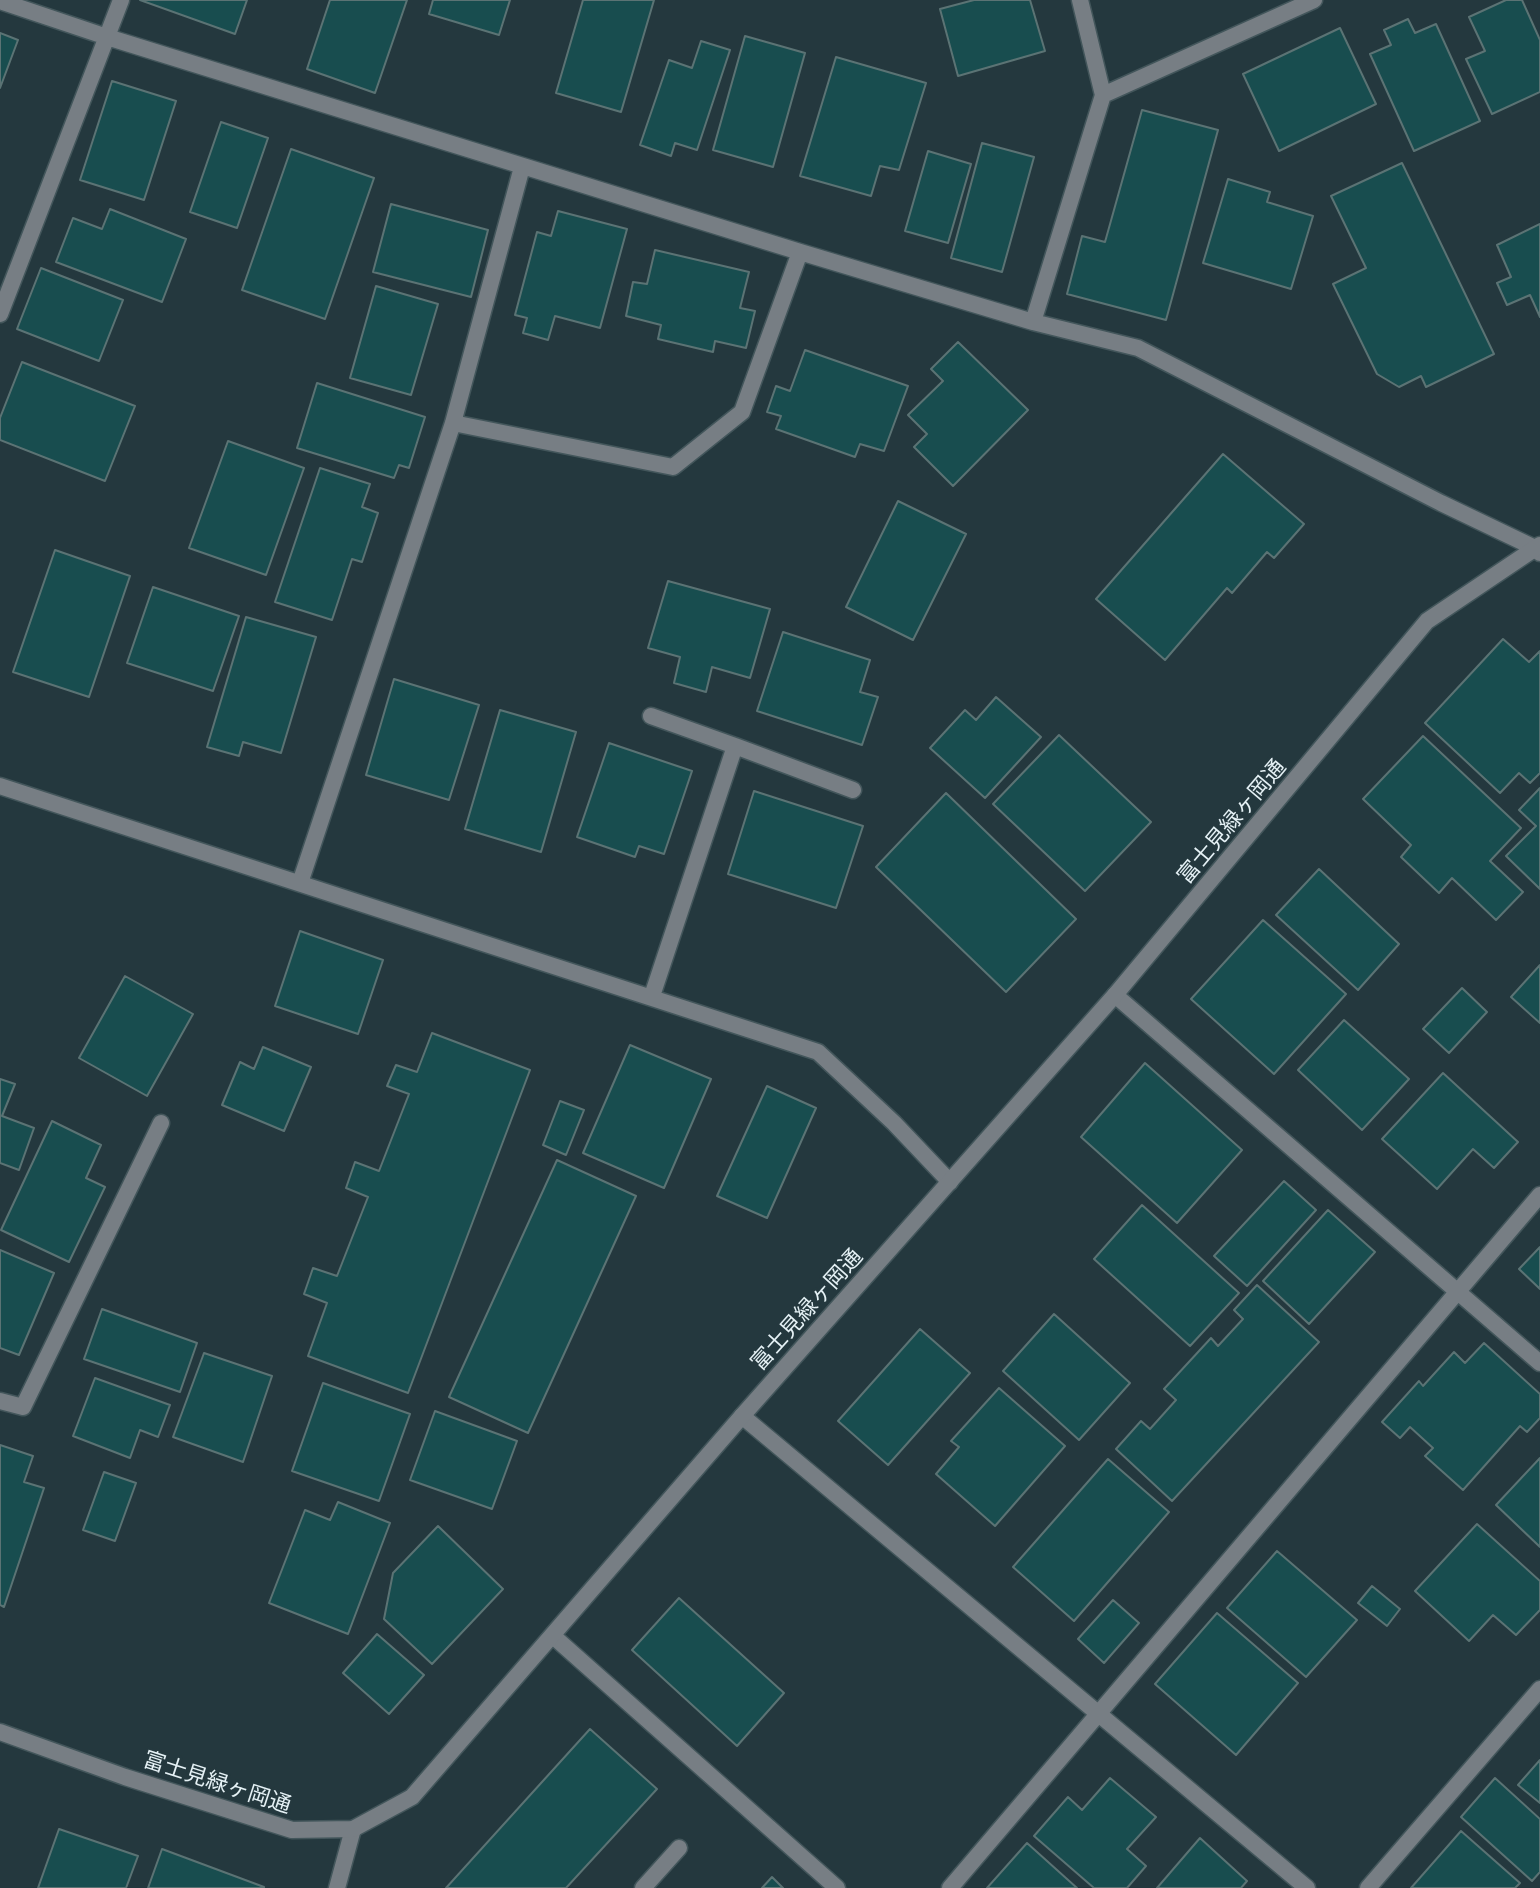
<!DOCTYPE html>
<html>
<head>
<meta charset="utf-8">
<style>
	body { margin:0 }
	canvas { display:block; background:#24383e }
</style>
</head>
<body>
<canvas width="1540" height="1888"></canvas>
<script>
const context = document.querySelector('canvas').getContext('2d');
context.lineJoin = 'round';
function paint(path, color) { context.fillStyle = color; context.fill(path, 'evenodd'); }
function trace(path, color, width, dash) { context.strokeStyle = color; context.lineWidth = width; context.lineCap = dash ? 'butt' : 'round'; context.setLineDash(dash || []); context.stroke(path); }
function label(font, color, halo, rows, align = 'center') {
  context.font = font + ' Quicksand,"Noto Sans JP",sans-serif'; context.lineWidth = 6; context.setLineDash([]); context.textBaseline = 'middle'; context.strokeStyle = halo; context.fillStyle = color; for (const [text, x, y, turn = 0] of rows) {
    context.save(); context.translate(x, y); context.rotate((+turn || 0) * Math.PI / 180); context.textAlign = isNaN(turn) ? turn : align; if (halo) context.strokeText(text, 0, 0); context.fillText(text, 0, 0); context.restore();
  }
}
const building = new Path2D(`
	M140,0H247L235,34Z
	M330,0H407L375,93L307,69Z
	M433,0H510L499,35L429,14Z
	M583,0H654L621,112L556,93Z
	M974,0H1030L1045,51L958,76L940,9Z
	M1506,0H1522L1540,40V92L1492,114L1466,59L1485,51L1469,17Z
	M1408,19L1415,33L1436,24L1480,121L1414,151L1370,54L1391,45L1384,30Z
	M1340,28L1376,104L1279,151L1243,74Z
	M0,33L18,40L0,88Z
	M745,36L805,53L773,167L713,150Z
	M701,41L730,50L697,150L675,143L671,156L640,145L669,60L692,68Z
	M836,57L926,83L899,170L880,166L871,196L800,176Z
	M112,81L176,101L144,200L80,180Z
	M1142,110L1218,130L1166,320L1067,294L1082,236L1105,242Z
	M221,122L268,138L237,228L190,212Z
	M982,143L1034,157L1002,272L951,258Z
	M291,149L374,178L325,319L242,290Z
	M928,151L971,164L948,243L905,231Z
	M1402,163L1494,354L1426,387L1421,376L1399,387L1377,374L1333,284L1366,268L1331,196Z
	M1228,179L1270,192L1267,202L1313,216L1291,289L1203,263Z
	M391,204L488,230L471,297L373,272Z
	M110,209L186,239L162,302L56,262L73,218L102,229Z
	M558,211L627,229L600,328L555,316L548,340L523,333L527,318L515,315L537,232L551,236Z
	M1540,224V317L1530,295L1507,305L1497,283L1511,277L1497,245Z
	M655,250L749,272L740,308L755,311L746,348L715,341L713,352L658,339L661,325L626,316L633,282L647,284Z
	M41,268L123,300L99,361L17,329Z
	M376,286L438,304L411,395L350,378Z
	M958,342L1028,410L953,486L914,447L927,434L908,415L943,381L931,369Z
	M805,350L908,386L884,451L860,444L855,457L776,429L781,416L767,412L776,386L790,391Z
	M22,362L135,406L105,481L0,440V418Z
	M317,383L425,417L409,468L399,465L394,478L297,448Z
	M228,441L304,468L266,575L189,548Z
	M1223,454L1304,524L1274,558L1267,552L1232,593L1227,588L1165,660L1096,599Z
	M320,468L370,484L362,507L378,513L362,562L352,559L332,620L275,602Z
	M898,501L966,534L913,640L846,607Z
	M55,550L130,576L89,697L13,672Z
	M668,581L770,609L750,678L712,667L706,692L674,683L680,657L648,648Z
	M153,587L239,616L213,691L127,663Z
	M246,617L316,637L281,753L243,742L239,756L207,747Z
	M783,632L870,660L860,692L878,697L862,745L757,711Z
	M1503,639L1529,662L1540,651V773L1530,783L1519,773L1500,793L1425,723Z
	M394,679L479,705L449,800L366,775Z
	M996,697L1041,737L985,798L930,748L965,710L976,720Z
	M500,710L576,732L541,852L465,829Z
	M1059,735L1151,822L1085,891L993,804Z
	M1423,736L1521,828L1490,861L1523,892L1496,920L1452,878L1439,893L1401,857L1411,845L1363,799Z
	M609,743L692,771L664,854L639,846L635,857L577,837Z
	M1540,788V889L1506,856L1536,826L1519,810Z
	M754,791L863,826L836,908L728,874Z
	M946,793L1076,919L1006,992L876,867Z
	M1319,869L1399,944L1358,990L1276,915Z
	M1263,920L1346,994L1274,1074L1191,999Z
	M300,931L383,960L358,1034L275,1006Z
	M1540,965V1023L1511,997Z
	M125,976L193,1014L147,1096L79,1058Z
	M1462,988L1487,1012L1449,1053L1423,1029Z
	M1344,1020L1409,1079L1362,1130L1298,1070Z
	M432,1033L530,1070L408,1393L308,1356L327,1303L304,1294L313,1268L337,1276L368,1197L346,1188L355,1162L379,1171L409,1094L387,1086L396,1065L417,1072Z
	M630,1045L711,1079L664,1188L583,1153Z
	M263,1047L311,1067L284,1131L222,1105L240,1062L254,1069Z
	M1145,1063L1242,1150L1177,1223L1081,1137Z
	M1443,1073L1518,1142L1494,1168L1473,1149L1437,1189L1382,1139Z
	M0,1079L15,1084L2,1116L34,1128L19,1170L0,1163Z
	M767,1086L816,1108L767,1218L717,1196Z
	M560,1101L584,1110L566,1155L543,1145Z
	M52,1121L101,1145L86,1178L105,1187L69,1262L1,1230Z
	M557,1160L636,1196L528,1433L449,1397Z
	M1284,1181L1316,1210L1247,1286L1214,1256Z
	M1142,1205L1239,1293L1190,1346L1094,1259Z
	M1328,1210L1375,1252L1309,1324L1263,1281Z
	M1540,1247V1289L1519,1269Z
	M0,1250L54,1273L19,1355L0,1348Z
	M1257,1285L1319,1342L1172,1501L1116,1449L1141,1421L1150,1429L1176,1400L1164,1389L1211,1338L1218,1346L1243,1319L1234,1310Z
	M102,1309L197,1343L180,1392L84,1359Z
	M1054,1314L1130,1383L1079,1440L1003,1371Z
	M920,1329L970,1373L888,1465L838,1421Z
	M1484,1343L1540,1394V1418L1527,1432L1520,1426L1463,1490L1425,1456L1433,1448L1410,1427L1400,1438L1382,1422L1419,1381L1423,1386L1454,1352L1465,1363Z
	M204,1353L272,1376L243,1462L173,1437Z
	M95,1378L170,1405L158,1437L140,1430L130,1458L73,1436Z
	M323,1383L410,1414L379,1501L292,1471Z
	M999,1388L1065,1446L995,1526L936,1474L959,1447L951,1441Z
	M435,1411L517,1441L492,1509L410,1480Z
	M0,1445L33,1456L24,1482L44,1488L4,1607L0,1605Z
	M1540,1458V1547L1496,1505Z
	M1108,1459L1169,1512L1074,1621L1013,1567Z
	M104,1472L136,1483L115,1541L83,1530Z
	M338,1502L390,1523L348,1634L269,1603L305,1510L330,1520Z
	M1477,1524L1540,1581V1610L1516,1635L1493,1615L1469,1641L1415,1591Z
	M438,1526L503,1589L432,1664L384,1619L393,1573Z
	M1277,1551L1357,1620L1306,1677L1227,1608Z
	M1372,1586L1400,1609L1387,1626L1358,1603Z
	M679,1598L784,1693L737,1746L632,1650Z
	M1113,1600L1139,1623L1104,1663L1078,1639Z
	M1217,1613L1298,1683L1236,1755L1155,1684Z
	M377,1634L424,1675L389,1714L343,1673Z
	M590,1729L657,1789L566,1888H446Z
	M1540,1760V1803L1518,1785Z
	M1110,1778L1156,1817L1127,1849L1146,1866L1127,1888H1094L1034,1836L1068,1797L1082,1810Z
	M1495,1778L1540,1819V1872L1532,1881L1461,1817Z
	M59,1829L138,1856L126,1888H38Z
	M1461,1831L1520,1883L1515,1888H1411Z
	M1200,1838L1247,1881L1241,1888H1157Z
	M1027,1843L1077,1888H987Z
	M162,1849L264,1887V1888H148Z
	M772,1877L783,1888H762Z`);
paint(building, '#184d4f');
trace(building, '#5b7374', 2);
const service = new Path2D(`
	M643,1888L679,1848`);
const minor = new Path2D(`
	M0,1L107,37L800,252L1033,322L1138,348L1441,503L1535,548L1540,553
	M1103,95L1314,0
	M0,314L121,0
	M1033,322L1103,95L1080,0
	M453,423L673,467L742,412L800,252
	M651,716L735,746
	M0,786L818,1052L894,1123L950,1182
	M300,883L453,423L522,167
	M1115,995L1540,1363
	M652,996L735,746L853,790
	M0,1401L23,1407L161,1123
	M742,1416L1307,1888
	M553,1636L837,1888
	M337,1888L353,1829
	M950,1888L1540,1195
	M1368,1888L1540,1689`);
const tertiary = new Path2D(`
	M0,1732L125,1777L292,1830L353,1829L412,1797L742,1416L1115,995L1427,621L1540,545`);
trace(service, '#43565b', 19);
trace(minor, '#43565b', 19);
trace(tertiary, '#43565b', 19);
trace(service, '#777e84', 16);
trace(minor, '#777e84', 16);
trace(tertiary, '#777e84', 16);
label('22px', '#e5f1f5', '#24383e', [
	["富士見緑ヶ岡通",1232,822,-50],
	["富士見緑ヶ岡通",807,1310,-48],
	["富士見緑ヶ岡通",217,1783,18]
]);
</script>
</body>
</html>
